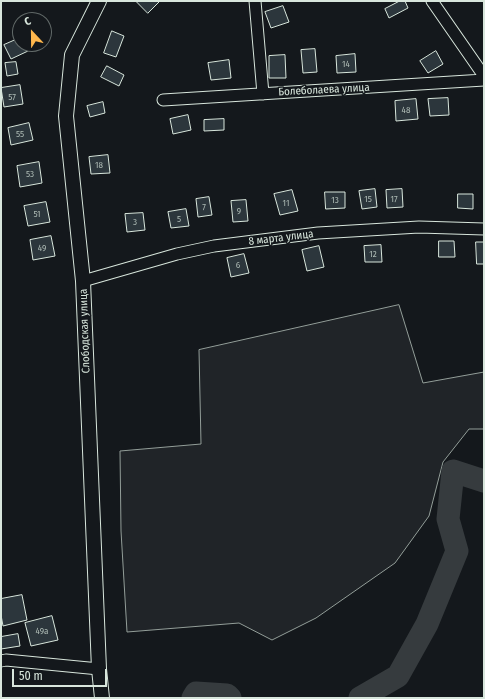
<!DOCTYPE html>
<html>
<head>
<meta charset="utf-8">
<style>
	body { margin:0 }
	#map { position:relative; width:485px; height:699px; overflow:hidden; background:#14181c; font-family:"Fira Sans Condensed",sans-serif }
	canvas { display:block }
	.frame { position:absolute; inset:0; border:2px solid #d8e6dc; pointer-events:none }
	.north { position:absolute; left:12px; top:12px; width:40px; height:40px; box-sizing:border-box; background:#14181c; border:1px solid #626a69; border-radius:50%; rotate:338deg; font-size:11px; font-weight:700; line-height:16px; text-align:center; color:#d8e6dc }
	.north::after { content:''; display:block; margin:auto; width:14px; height:18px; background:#ffb74d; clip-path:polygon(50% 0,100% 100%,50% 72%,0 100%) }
	.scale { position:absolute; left:12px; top:669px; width:95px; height:18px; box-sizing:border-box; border:2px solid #d8e6dc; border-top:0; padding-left:5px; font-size:12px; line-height:14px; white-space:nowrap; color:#d8e6dc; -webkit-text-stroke:3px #14181c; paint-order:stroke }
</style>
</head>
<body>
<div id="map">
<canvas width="485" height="699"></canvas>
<div class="frame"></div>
<div class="north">С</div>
<div class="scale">50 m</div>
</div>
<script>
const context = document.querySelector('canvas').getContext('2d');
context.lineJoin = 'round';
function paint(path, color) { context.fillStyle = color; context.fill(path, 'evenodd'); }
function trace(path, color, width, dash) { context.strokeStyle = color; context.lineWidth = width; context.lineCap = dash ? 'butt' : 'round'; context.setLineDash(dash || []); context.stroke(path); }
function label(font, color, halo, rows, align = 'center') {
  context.font = font + ' "Fira Sans Condensed",sans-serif'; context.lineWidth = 3; context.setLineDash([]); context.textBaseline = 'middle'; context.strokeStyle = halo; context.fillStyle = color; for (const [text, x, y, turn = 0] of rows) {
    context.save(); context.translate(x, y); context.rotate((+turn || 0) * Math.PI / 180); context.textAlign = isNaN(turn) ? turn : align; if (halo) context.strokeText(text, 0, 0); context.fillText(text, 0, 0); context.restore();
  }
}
const green = new Path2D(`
	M399,305L423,383L484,372V429H469L443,462L429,516L395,563L316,618L272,640L239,623L127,632L121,531L120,451L201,444L199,350Z`);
paint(green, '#202428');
trace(green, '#939e99', 1);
trace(new Path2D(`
	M193,698L196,693L227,695L230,698
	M360,698L398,676L427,624L457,551L448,519L453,471L484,481`), '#363b3e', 23);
const building = new Path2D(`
	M136,1H160L148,13Z
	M400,1H405L408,8L389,18L385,9Z
	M283,6L289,22L271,28L265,12Z
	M112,31L124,36L116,57L104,53Z
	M20,38V44H24L28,51L11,59L4,45Z
	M315,49L317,72L303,73L301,50Z
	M436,51L443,64L428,73L420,61Z
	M355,54L356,72L337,73L336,56Z
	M285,55L286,78H269V56Z
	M229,60L231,78L211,80L208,63Z
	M16,62L18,74L7,76L5,63Z
	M107,66L124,75L119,86L101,77Z
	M20,85L23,104L4,107L1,88Z
	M448,98L449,115L430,116L428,99Z
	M416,99L418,119L396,121L395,101Z
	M103,102L105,113L90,117L87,106Z
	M188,115L191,130L173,134L170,119Z
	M224,119V130L204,131V120Z
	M29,123L33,140L11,145L8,128Z
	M108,155L110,173L91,174L89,157Z
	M39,162L42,183L20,187L17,166Z
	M375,189L377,207L362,209L359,191Z
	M402,189L403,207L387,208L386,190Z
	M292,190L298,211L280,215L274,194Z
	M325,192H345V208L326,209Z
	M458,194H473V209L458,208Z
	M209,197L212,215L198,217L196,199Z
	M246,200L248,221L233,222L231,201Z
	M46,202L50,222L28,226L24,206Z
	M186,209L189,226L171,228L168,212Z
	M143,213L145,230L127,232L125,214Z
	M51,236L55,256L33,260L30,240Z
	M439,241H454L455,257H439Z
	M476,242H484V264H477Z
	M381,245L382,262H365L364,246Z
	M319,246L324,267L307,271L302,250Z
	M244,254L249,273L231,277L227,258Z
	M22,595L27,620L3,626L1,615V599Z
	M52,616L58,640L31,646L25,623Z
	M18,634L20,646L1,649V637Z`);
paint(building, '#2c363c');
trace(building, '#d8e6dc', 1);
const minor = new Path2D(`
	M255,1L263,94
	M432,1L484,76
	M163,100L484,80
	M83,281L177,254L214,246L318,233L419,227L484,229
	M1,661L6,660L99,669`);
const tertiary = new Path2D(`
	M99,1L72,55L66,116L83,281L99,669L102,698`);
trace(minor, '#d8e6dc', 13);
trace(tertiary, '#d8e6dc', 16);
trace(minor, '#14181c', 11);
trace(tertiary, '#14181c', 14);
label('9px', '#adbab4', null, [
	["14",346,64],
	["57",12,97],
	["48",406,110],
	["55",20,134],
	["18",99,165],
	["53",30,174],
	["15",368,199],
	["17",394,199],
	["13",335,200],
	["11",286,203],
	["7",204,207],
	["9",239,211],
	["51",37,214],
	["5",179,219],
	["3",135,222],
	["49",42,248],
	["12",373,254],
	["6",238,265],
	["49a",42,631]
]);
label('11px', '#d8e6dc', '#14181c', [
	["Болеболаева улица",324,90,-3],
	["8 марта улица",281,238,-7],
	["Слободская улица",85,331,-92]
]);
</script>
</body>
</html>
